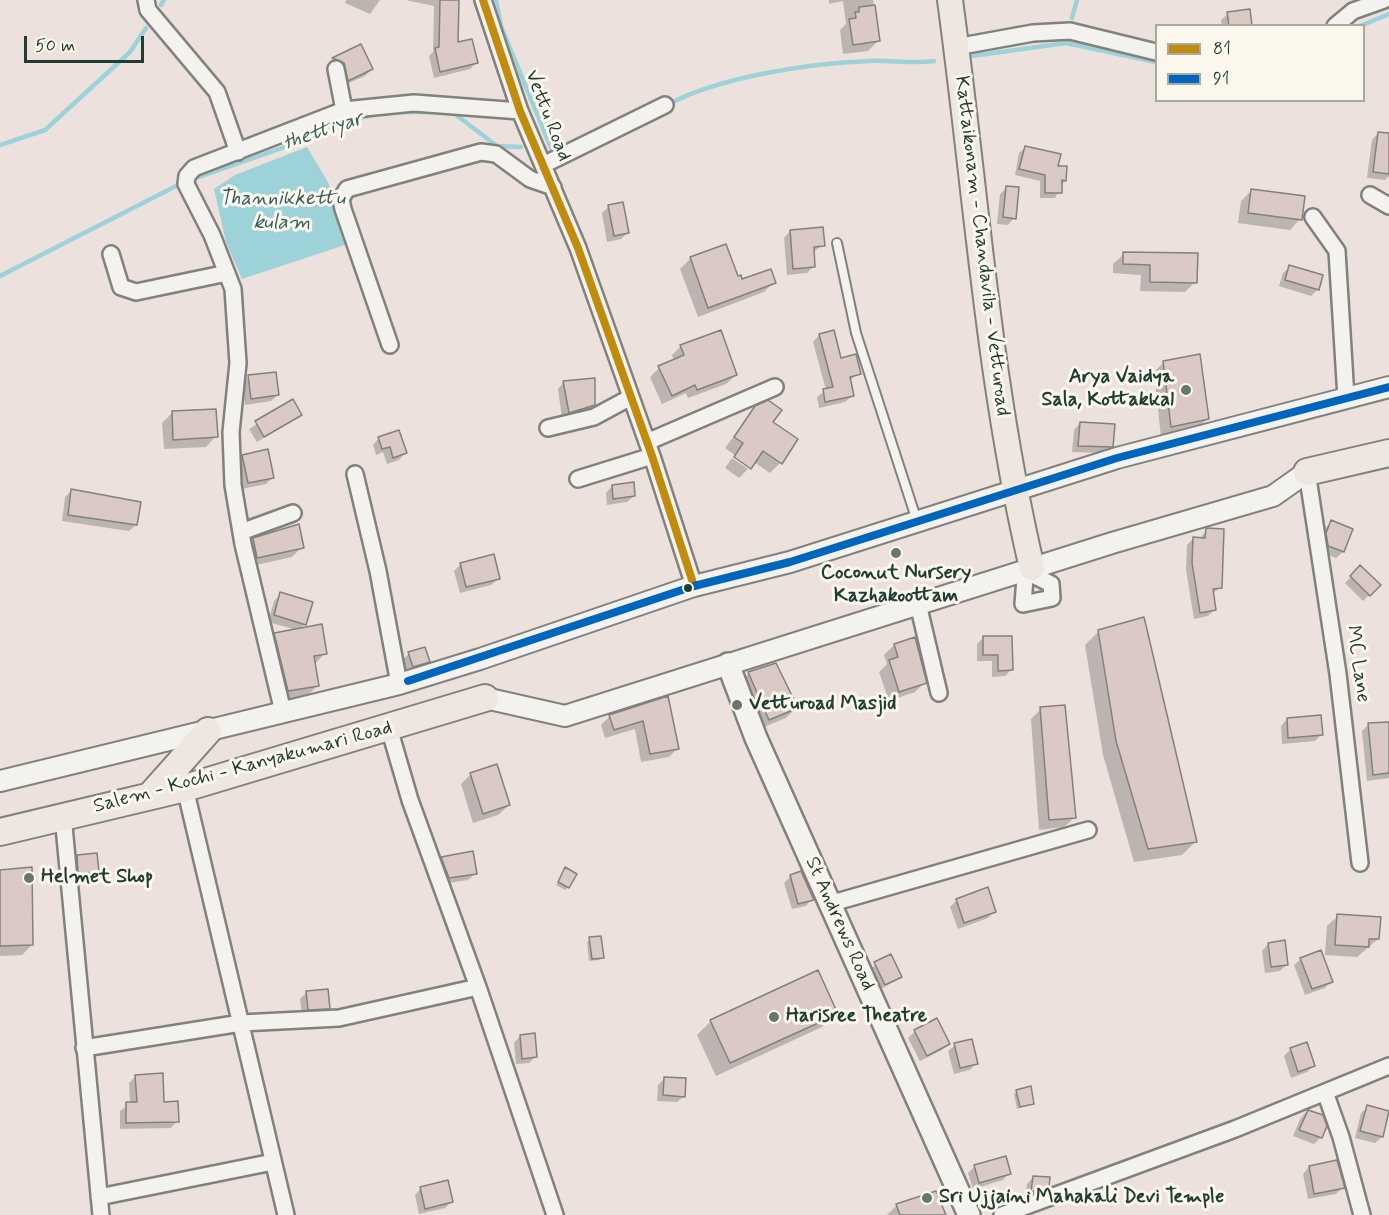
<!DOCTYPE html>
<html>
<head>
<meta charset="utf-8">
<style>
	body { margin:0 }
	#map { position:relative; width:1389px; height:1215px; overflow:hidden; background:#ece1dc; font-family:Mynerve,sans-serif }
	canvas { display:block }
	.legend { position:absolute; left:1155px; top:24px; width:210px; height:78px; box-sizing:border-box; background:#fbf7ec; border:2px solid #a3ada2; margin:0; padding:8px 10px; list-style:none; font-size:18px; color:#1f3d34 }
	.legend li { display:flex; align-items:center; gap:12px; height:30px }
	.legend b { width:30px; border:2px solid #a3ada2 }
	.scale { position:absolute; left:24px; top:36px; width:120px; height:27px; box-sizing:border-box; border:3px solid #1f3d34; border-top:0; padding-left:8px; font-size:18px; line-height:21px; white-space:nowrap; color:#1f3d34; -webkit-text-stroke:4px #fbf7ec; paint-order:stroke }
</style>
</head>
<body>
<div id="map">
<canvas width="1389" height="1215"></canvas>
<ul class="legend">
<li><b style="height:8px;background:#c18c0d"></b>81</li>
<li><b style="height:8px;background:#0065bd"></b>91</li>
</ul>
<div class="scale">50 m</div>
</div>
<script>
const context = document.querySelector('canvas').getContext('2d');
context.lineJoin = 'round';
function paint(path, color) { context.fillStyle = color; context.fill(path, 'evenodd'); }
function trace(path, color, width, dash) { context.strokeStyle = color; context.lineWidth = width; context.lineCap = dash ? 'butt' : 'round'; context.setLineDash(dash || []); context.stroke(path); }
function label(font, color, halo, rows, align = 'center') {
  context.font = font + ' Mynerve,sans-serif'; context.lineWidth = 6; context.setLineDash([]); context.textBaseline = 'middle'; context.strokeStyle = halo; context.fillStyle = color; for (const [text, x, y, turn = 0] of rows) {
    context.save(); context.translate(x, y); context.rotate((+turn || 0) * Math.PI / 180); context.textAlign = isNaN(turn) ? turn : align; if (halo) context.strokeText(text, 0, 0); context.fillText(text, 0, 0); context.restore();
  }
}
paint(new Path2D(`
	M307,147L329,184L348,244L242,279L226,242L214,189L235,175Z`), '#9ed2d9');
paint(new Path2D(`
	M346,0H380L370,14L345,3Z
	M406,0H459L457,44L476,63L470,69L434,78L429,56L433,52L434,6Z
	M829,0H873L878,41L868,51L843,54L840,30L846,24L843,1L829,4Z
	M1228,14L1251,26H1222L1221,20Z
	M361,46L372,69L365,76L342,86L338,69L327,65L333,59Z
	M1378,133L1389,135V176L1385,180L1367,178L1372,140Z
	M1025,148L1056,167L1065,180L1055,198H1040V181L1015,175L1019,153Z
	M1007,187L1014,218L1008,225L997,224L1000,194Z
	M1251,191L1300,219L1290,230L1238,223L1241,201Z
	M608,207L628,232L621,239L607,242L602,213Z
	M790,231L823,245L813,252L814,266L807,273L787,275L784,238Z
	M725,246L737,278L742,281L774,282L764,292L698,317L680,269L690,259Z
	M1124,254L1195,282L1185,292L1140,291L1141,275L1113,273V264Z
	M1290,267L1318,289L1311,296L1279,286L1283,273Z
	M833,332L840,359L859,373L849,381L852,396L845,402L819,408L817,397L826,390L813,342L819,335Z
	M681,346L736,375L726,384L688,398L686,393L662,404L650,377L659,368L674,361L672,355Z
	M1164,362L1207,419L1197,429L1161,437L1154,372Z
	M249,377L278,395L271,401L245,405L243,383Z
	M564,382L594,405L587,411L562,418L558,389Z
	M293,401L300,415L257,442L249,429Z
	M756,407L771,423L780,463L770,473L754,462L750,466L725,448Z
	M173,412L216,436L206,447L164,449L162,423Z
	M1080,423L1112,446L1105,453L1072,452L1074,430Z
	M379,438L405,453L399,460L387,464L383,452L376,455L373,445Z
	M243,456L273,477L266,484L242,489L236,463Z
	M732,458L748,469L739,478L725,468Z
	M612,486L634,496L627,502L607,505L606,493Z
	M71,491L136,525L129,531L62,521L65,497Z
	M1332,522L1351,530L1343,552L1336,558L1322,552L1320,540L1325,528Z
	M1207,529L1221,587L1212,594L1214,610L1208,616L1194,619L1186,570L1187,545L1193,539H1200Z
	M254,539L302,547L292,557L247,567L244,550Z
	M461,564L498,579L491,585L460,593L454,571Z
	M1360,567L1379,585L1363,601L1345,583Z
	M281,594L305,624L299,630L325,653L315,664L318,685L308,695L278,701L265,644L275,634L297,630L268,622L274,601Z
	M1098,632L1196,841L1182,855L1134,862L1103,755L1085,645Z
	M984,637L1011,670L1005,676L992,677V661H977V644Z
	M894,645L925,682L915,692L889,701L879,672L887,664L884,655Z
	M409,654L428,661L422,668L406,673L402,660Z
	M749,673L796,708L786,718L759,729L739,683Z
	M667,698L678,748L669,757L641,762L635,729L605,738L601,725L610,716Z
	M1041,709L1075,817L1064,827L1039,830L1031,719Z
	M1287,719L1321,735L1315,741L1282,744L1281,726Z
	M1369,724H1389V778L1367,781L1362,731Z
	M471,774L509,805L498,815L473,823L461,784Z
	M77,857L97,872L91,878L72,880L71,863Z
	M442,858L475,874L468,880L442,884L435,864Z
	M565,869L568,887L565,890L556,885Z
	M0,871L32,945L22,955L0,956Z
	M791,876L812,899L806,906L792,909L784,883Z
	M957,900L994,912L988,918L958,929L950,907Z
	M1338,916L1378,939L1357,957L1325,955L1327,926Z
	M590,939L602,957L599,960L589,961L587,942Z
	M1268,944L1287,964L1280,971L1265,973L1262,951Z
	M890,956L900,977L878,991L868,970Z
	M1301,959L1331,981L1325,988L1305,995L1294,965Z
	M306,993L328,1008L322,1015L302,1016L300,999Z
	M836,1014L822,1027L716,1076L697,1035L711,1021Z
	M915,1031L948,1044L942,1050L920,1061L908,1038Z
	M520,1036L536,1056L529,1063L516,1064L514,1043Z
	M955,1045L976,1063L970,1070L954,1074L948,1051Z
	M1291,1049L1313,1066L1307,1072L1291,1078L1284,1056Z
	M135,1077L177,1121L171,1128L120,1129V1111L130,1104L129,1083Z
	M665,1078L684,1096L677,1102L657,1101L658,1085Z
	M1017,1091L1033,1103L1017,1109L1014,1094Z
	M1368,1107L1382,1137L1375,1143L1355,1138L1361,1113Z
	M1306,1112L1322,1116L1321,1137L1314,1144L1293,1136L1300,1119Z
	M975,1166L1009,1173L1003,1180L973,1189L968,1173Z
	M1309,1167L1343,1187L1336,1194L1308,1199L1303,1174Z
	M1033,1177L1048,1187L1041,1193L1025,1198L1027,1184Z
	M421,1188L452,1201L445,1208L419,1214L415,1195Z
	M897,1205L944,1215H887Z`), '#0003');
trace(new Path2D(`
	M496,0L501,26L551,148L566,149
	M161,5L164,0
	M1072,18L1077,0
	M1360,26L1389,14
	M965,57L1066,43L1156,62
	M667,105C718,77 811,63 869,61C891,60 912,64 934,61
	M451,111L497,146L521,147
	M0,145L45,130L130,52L146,28
	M199,177L285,147L344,121L388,112H436
	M0,276L180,184`), '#9ed2d9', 4.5);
const building = new Path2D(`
	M440,0H459L458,42L472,39L478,63L440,72L435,48L439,47Z
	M875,5L880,41L853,45L849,19L856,18L855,12H859V7Z
	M1250,9L1252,26H1229L1227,12Z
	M361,44L373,69L348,81L344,63L332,58Z
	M1378,132L1389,133V174L1373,172Z
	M1025,146L1061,154L1058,166H1067L1066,181L1062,180V193H1045V175L1019,169Z
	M1006,186L1019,187L1016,219L1003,217Z
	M1251,189L1305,196L1302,220L1248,213Z
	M623,202L629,233L614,236L608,205Z
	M823,227L825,246L814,247L815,267L793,269L790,230Z
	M726,244L738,276L741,275L742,279L771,269L776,283L708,308L690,257Z
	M1123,252L1198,253L1197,283L1150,282V265L1123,264Z
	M1289,265L1323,275L1319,290L1285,280Z
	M721,330L737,375L697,390L695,385L672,396L658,366L684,355L680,345Z
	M834,330L841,358L856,354L861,374L850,377L854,396L825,402L823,389L833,387L819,334Z
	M1200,354L1209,419L1171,427L1163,361Z
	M276,372L279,395L251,399L248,375Z
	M595,378V405L569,413L563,381Z
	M293,399L302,415L264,437L255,421Z
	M768,400L782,410L773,422L798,439L782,464L763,451L751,469L734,457L743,443L734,437L755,406Z
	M216,409L218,437L173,440L172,411Z
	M1080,422L1115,424L1113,447L1078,446Z
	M399,430L407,453L393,458L390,447L382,449L378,437Z
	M268,449L274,478L248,483L242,455Z
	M634,482L635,496L613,499L612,485Z
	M71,489L141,502L137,525L68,515Z
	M1331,520L1353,529L1344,552L1328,546L1326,533Z
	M299,524L304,548L257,558L253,538Z
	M1206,528L1224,529L1222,588L1213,589L1216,610L1200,613L1192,563L1193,537L1205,538Z
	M494,554L500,579L466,587L460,563Z
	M1360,565L1381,585L1370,596L1350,576Z
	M280,592L313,602L306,625L274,615Z
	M1144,617L1197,842L1148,849L1116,741L1098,630Z
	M322,624L327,654L314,656L319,686L288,691L274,633Z
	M983,636H1012L1013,670L998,671V655H983Z
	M915,637L927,683L899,692L889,660L898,657L894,644Z
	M425,647L430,662L413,667L408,652Z
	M776,663L798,708L769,720L748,672Z
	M668,696L679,749L650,754L643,721L614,730L609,715Z
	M1065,705L1076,818L1049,820L1040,707Z
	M1321,715L1323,735L1288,738L1287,718Z
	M1389,722V773L1373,775L1368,723Z
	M497,764L510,805L483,814L470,773Z
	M473,851L477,874L449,878L441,857Z
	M97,853L99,872L78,874L77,855Z
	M32,867L33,945L0,946V870Z
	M565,867L577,874L569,888L558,882Z
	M801,871L814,900L798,904L790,875Z
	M988,887L996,912L964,923L956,899Z
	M1337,914L1381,917L1379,939H1369V947L1335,945Z
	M601,936L604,958L592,959L589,937Z
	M1285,940L1288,965L1271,967L1268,943Z
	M1321,950L1333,982L1312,989L1300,958Z
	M891,954L902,977L885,985L874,962Z
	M818,970L838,1014L730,1063L710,1020Z
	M328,989L330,1009L308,1010L306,991Z
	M937,1018L950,1044L927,1056L914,1030Z
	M535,1033L537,1057L522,1059L520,1035Z
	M972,1039L978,1064L960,1068L954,1043Z
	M1307,1042L1315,1066L1298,1072L1290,1048Z
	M163,1073L164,1102L178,1101L179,1122L126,1123V1102H137L135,1075Z
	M664,1077L686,1078L685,1097L663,1095Z
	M1031,1086L1034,1104L1020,1107L1016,1090Z
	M1367,1105L1389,1111L1383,1137L1360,1131Z
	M1308,1110L1323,1115L1327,1126L1322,1138L1299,1130Z
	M1006,1156L1011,1174L979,1183L974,1165Z
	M1337,1160L1345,1188L1314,1194L1309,1166Z
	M1033,1176L1050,1177L1049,1187L1031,1192Z
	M448,1180L453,1202L425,1209L420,1187Z
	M936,1191L946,1215H900L896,1204Z`);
paint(building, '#dac9c5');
trace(building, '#81817d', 1.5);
const service = new Path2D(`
	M837,243L856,333L917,521`);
const minor = new Path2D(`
	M146,0L148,10L217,92L238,152
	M483,0L520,111L578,248L652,456L694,586
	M1335,26L1353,11L1384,0
	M956,47L1033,33L1070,31L1156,52
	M336,69L344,110
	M543,165L665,105
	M1370,195L1389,206
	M1313,217L1337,251L1346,398
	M111,254L121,287L136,292L227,273
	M390,345L343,209L341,199L347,189L481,152L496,154L530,179L553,187
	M548,428L594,417L631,397
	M647,442L775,387
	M1307,472L1338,674L1360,863
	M355,474L378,571L399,684
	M578,479L652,456
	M241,532L293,513
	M1032,568L1033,575L1025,578L1023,604L1052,598L1051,584L1033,575
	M918,604L939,693
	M283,712L243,544L233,485L231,432L238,363L233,289L212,235L186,184L187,176L194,168L344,110L414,103L520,111
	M389,728L410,800L478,987L555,1215
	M185,788L286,1215
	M63,816L101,1215
	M829,904L1088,830
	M84,1048L241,1023L339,1018L478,987
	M1325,1092L1341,1137L1362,1215
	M99,1197L273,1162
	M1002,1215L1235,1129L1389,1066`);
const tertiary = new Path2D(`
	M485,698L565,716L1112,543L1273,496L1307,472
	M0,781L399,684L480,659L694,586L790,562L1117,458L1389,387`);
const secondary = new Path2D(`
	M728,664L756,738L969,1215`);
const primary = new Path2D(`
	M950,0C976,190 988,381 1032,568`);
const trunk = new Path2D(`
	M1307,472L1389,453
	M150,796L208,731
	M0,832L185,788L485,698`);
trace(service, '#81817d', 12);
trace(minor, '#81817d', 20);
trace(tertiary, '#81817d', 24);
trace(secondary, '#81817d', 26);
trace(primary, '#81817d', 28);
trace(trunk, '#81817d', 30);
trace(service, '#f4f2ee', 8);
trace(minor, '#f4f2ee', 15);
trace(tertiary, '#f4f2ee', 20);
trace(secondary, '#f4f2ee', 21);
trace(primary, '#eee7df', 24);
trace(trunk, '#eee7df', 26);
trace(new Path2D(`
	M483,0L520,111L578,248L652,456L694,586`), '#c18c0d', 8);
trace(new Path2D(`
	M408,681L694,586L790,562L1117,458L1389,387`), '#0065bd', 8);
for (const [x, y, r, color] of [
	[1186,390,6,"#67766f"],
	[896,553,6,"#67766f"],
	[688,588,5,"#1f3d34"],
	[737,705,6,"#67766f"],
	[29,878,6,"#67766f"],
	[774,1017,6,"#67766f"],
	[927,1198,6,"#67766f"]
]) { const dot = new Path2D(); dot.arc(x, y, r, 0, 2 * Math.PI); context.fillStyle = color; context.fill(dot); trace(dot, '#fbf7ec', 2); }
label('20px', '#1f3d34', '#fbf7ec', [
	["Vettu Road",547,116,69],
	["Kattaikonam - Chandavila - Vetturoad",981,246,83],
	["MC Lane",1357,664,82],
	["Salem - Kochi - Kanyakumari Road",243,768,-15],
	["St Andrews Road",839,924,66]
]);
label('bold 20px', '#1f3d34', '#fbf7ec', [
	["Arya Vaidya",1174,378,"right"],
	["Sala, Kottakkal",1174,401,"right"],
	["Coconut Nursery",896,574,"center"],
	["Kazhakoottam",896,597,"center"],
	["Vetturoad Masjid",749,705],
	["Helmet Shop",41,878],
	["Harisree Theatre",786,1017],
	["Sri Ujjaini Mahakali Devi Temple",939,1198]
], 'left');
label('italic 21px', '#36605d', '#fbf7ec', [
	["thettiyar",323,132,-18],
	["Thannikkettu",282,200],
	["kulam",282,224]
]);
</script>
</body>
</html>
